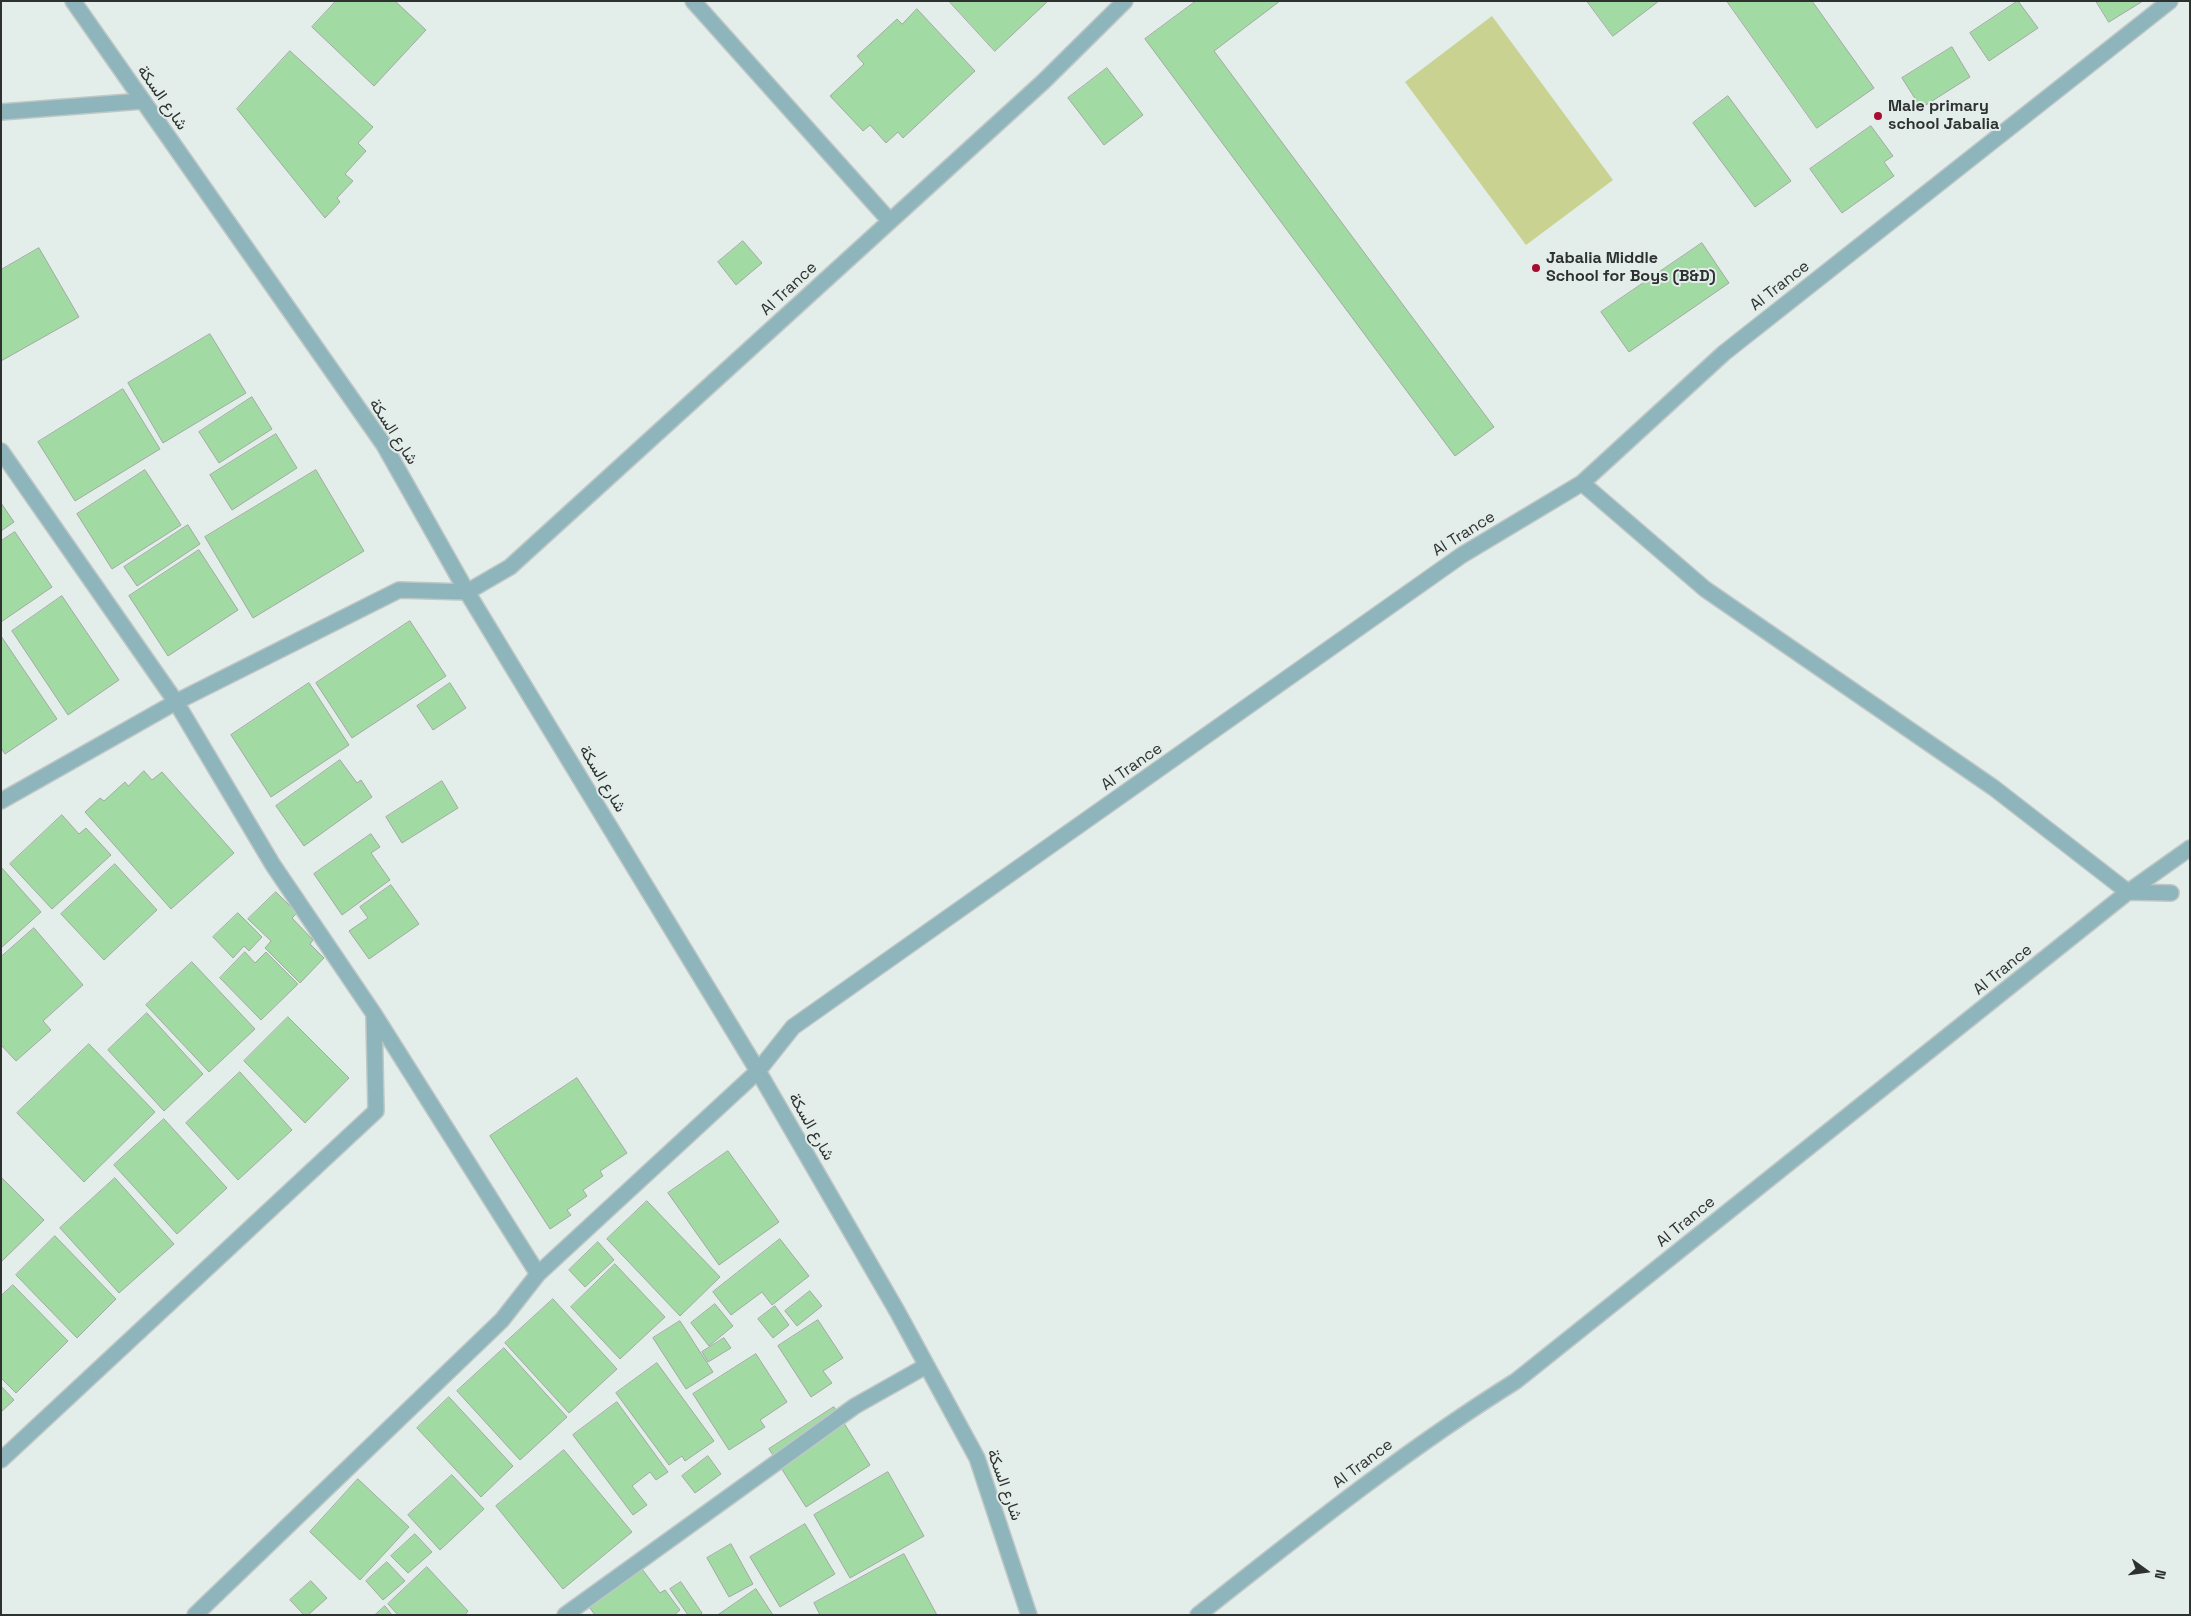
<!DOCTYPE html>
<html>
<head>
<meta charset="utf-8">
<style>
	body { margin:0 }
	#map { position:relative; width:2191px; height:1616px; overflow:hidden; background:#e3edea; font-family:"Space Grotesk",sans-serif }
	canvas { display:block }
	.frame { position:absolute; inset:0; border:2px solid #2d3130; pointer-events:none }
	.north { position:absolute; left:2121px; top:1546px; width:50px; height:50px; -webkit-text-stroke:4px #e3edea; paint-order:stroke; rotate:104deg; font-size:14px; font-weight:700; line-height:20px; text-align:center; color:#2d3130 }
	.north::after { content:''; display:block; margin:auto; width:18px; height:22px; background:#2d3130; clip-path:polygon(50% 0,100% 100%,50% 72%,0 100%) }
</style>
</head>
<body>
<div id="map">
<canvas width="2191" height="1616"></canvas>
<div class="frame"></div>
<div class="north">N</div>
</div>
<script>
const context = document.querySelector('canvas').getContext('2d');
context.lineJoin = 'round';
function paint(path, color) { context.fillStyle = color; context.fill(path, 'evenodd'); }
function trace(path, color, width, dash) { context.strokeStyle = color; context.lineWidth = width; context.lineCap = dash ? 'butt' : 'round'; context.setLineDash(dash || []); context.stroke(path); }
function label(font, color, halo, rows, align = 'center') {
  context.font = font + ' "Space Grotesk",Vazirmatn,sans-serif'; context.lineWidth = 4; context.setLineDash([]); context.textBaseline = 'middle'; context.strokeStyle = halo; context.fillStyle = color; for (const [text, x, y, turn = 0] of rows) {
    context.save(); context.translate(x, y); context.rotate((+turn || 0) * Math.PI / 180); context.textAlign = isNaN(turn) ? turn : align; if (halo) context.strokeText(text, 0, 0); context.fillText(text, 0, 0); context.restore();
  }
}
paint(new Path2D(`
	M1492,16L1613,180L1526,245L1405,82Z`), '#cad291');
const building = new Path2D(`
	M336,1H395L426,30L374,86L312,27Z
	M949,1H1048L995,51Z
	M1196,1H1280L1214,51L1494,427L1455,456L1145,39Z
	M1587,1H1659L1613,36Z
	M1727,1H1812L1874,88L1817,128Z
	M2018,1L2038,28L1989,61L1970,33Z
	M2096,1H2143L2109,22Z
	M917,9L975,71L903,138L898,132L886,143L870,125L863,131L830,96L864,64L857,56L897,19L902,24Z
	M1952,47L1970,77L1921,108L1902,78Z
	M290,51L373,127L358,143L366,151L345,174L353,181L337,198L340,202L325,218L237,109Z
	M1107,68L1143,115L1104,145L1068,98Z
	M1728,96L1791,181L1755,207L1693,123Z
	M1871,126L1893,156L1884,162L1894,176L1842,213L1810,169Z
	M743,241L762,263L736,285L718,262Z
	M1702,243L1729,283L1629,352L1601,312Z
	M39,248L79,317L1,361V270Z
	M210,334L246,393L163,443L128,383Z
	M123,389L160,449L75,501L38,442Z
	M252,397L272,429L219,463L199,432Z
	M276,434L297,468L232,510L210,475Z
	M145,470L181,525L112,569L77,514Z
	M316,470L364,551L253,618L205,537Z
	M1,503L14,522L1,531Z
	M188,525L200,544L137,586L124,567Z
	M15,532L52,587L1,622V541Z
	M199,550L238,610L168,656L129,596Z
	M62,596L119,680L68,715L12,631Z
	M410,621L446,676L352,738L316,683Z
	M1,636L57,719L5,754L1,748Z
	M309,683L349,745L271,797L231,735Z
	M450,683L466,708L433,730L417,706Z
	M340,760L357,783L361,780L372,797L304,846L276,806Z
	M144,771L152,780L162,772L234,853L171,909L85,812L100,798L104,801L125,782L128,786Z
	M442,781L458,808L402,843L386,817Z
	M62,815L79,834L86,828L111,855L52,909L10,864Z
	M371,834L380,847L371,853L390,880L342,915L314,874Z
	M115,864L157,910L104,960L61,914Z
	M1,867L41,912L1,948Z
	M391,885L419,924L369,959L349,931L368,918L360,907Z
	M276,892L297,913L292,918L313,940L310,944L324,958L300,983L265,948L271,941L248,919Z
	M238,913L262,937L249,951L244,946L233,958L213,937Z
	M34,928L83,985L43,1021L51,1030L16,1061L1,1045V957Z
	M245,952L255,963L266,952L298,984L261,1020L220,978Z
	M192,962L255,1029L209,1072L146,1005Z
	M147,1013L203,1074L164,1111L108,1050Z
	M288,1017L349,1078L305,1123L244,1061Z
	M89,1044L155,1112L84,1182L17,1113Z
	M240,1072L292,1130L238,1180L186,1123Z
	M577,1078L627,1153L600,1171L603,1176L583,1190L587,1196L567,1210L571,1215L550,1229L490,1136Z
	M164,1119L227,1188L177,1234L114,1165Z
	M728,1151L779,1222L719,1265L668,1193Z
	M1,1177L44,1220L1,1262Z
	M115,1178L174,1244L119,1293L60,1228Z
	M647,1201L720,1277L680,1316L607,1239Z
	M55,1236L116,1299L77,1338L16,1275Z
	M780,1239L809,1276L772,1305L762,1292L731,1315L713,1292Z
	M598,1242L614,1260L585,1287L569,1270Z
	M615,1264L665,1317L620,1359L571,1307Z
	M13,1285L68,1341L16,1393L1,1378V1296Z
	M810,1291L822,1306L797,1326L785,1311Z
	M553,1299L617,1369L569,1413L505,1343Z
	M715,1304L733,1326L709,1346L691,1323Z
	M775,1306L789,1325L773,1338L758,1319Z
	M818,1320L843,1358L823,1371L832,1383L811,1397L778,1346Z
	M680,1321L713,1372L686,1389L653,1338Z
	M724,1338L731,1348L708,1362L702,1352Z
	M504,1348L567,1417L520,1460L457,1391Z
	M756,1354L787,1402L760,1420L765,1427L729,1450L693,1394Z
	M657,1363L714,1441L685,1461L682,1456L669,1465L616,1393Z
	M1,1386L14,1400L1,1412Z
	M449,1397L513,1466L481,1497L417,1428Z
	M617,1402L668,1472L656,1480L650,1472L632,1486L647,1505L633,1515L573,1435Z
	M834,1407L870,1465L806,1507L769,1449Z
	M564,1450L632,1532L563,1589L496,1506Z
	M708,1456L721,1474L695,1493L682,1476Z
	M888,1472L924,1536L850,1578L814,1515Z
	M452,1475L484,1509L440,1550L408,1515Z
	M358,1479L409,1527L360,1580L310,1532Z
	M805,1524L835,1574L780,1607L750,1557Z
	M415,1534L432,1552L408,1573L391,1556Z
	M731,1544L753,1584L729,1597L707,1558Z
	M904,1554L937,1615H820L814,1603Z
	M387,1562L405,1581L383,1600L366,1581Z
	M427,1567L468,1611L465,1615H398L388,1604Z
	M642,1569L660,1593L665,1590L680,1610L674,1615H595L590,1608Z
	M311,1581L327,1598L308,1615H304L290,1600Z
	M681,1582L702,1613L700,1615H688L670,1589Z
	M756,1589L773,1615H718Z
	M385,1606L392,1615H375Z`);
paint(building, '#a2daa4');
trace(building, '#a2a9a2', 1);
const minor = new Path2D(`
	M693,1L889,220
	M1,112L143,101
	M1,451L176,702L273,865L374,1014L538,1274
	M1582,483L1705,589L1994,788L2128,892L2171,893
	M1,801L176,702L399,590L467,592L510,567L1043,82L1125,1
	M1,1460L376,1111L374,1016
	M195,1615L502,1320L538,1274L758,1071L793,1027L1462,555L1582,483L1724,353L2170,1
	M565,1615L855,1406L926,1366
	M1198,1615C1302,1533 1404,1451 1516,1381L2128,892L2190,848`);
const tertiary = new Path2D(`
	M73,1L384,445L467,592L758,1071L897,1311L977,1458L1029,1615`);
trace(minor, '#bfc7c5', 18);
trace(tertiary, '#bfc7c5', 18);
trace(minor, '#8eb5bc', 15);
trace(tertiary, '#8eb5bc', 15);
for (const [x, y, r, color] of [
	[1878,116,5,"#a70d31"],
	[1536,268,5,"#a70d31"]
]) { const dot = new Path2D(); dot.arc(x, y, r, 0, 2 * Math.PI); context.fillStyle = color; context.fill(dot); trace(dot, '#e3edea', 2); }
label('16px', '#2d3130', '#e3edea', [
	["شارع السكة",162,98,55],
	["Al Trance",1780,286,-38],
	["Al Trance",789,289,-43],
	["شارع السكة",393,432,57],
	["Al Trance",1464,534,-32],
	["Al Trance",1132,767,-35],
	["شارع السكة",602,779,59],
	["Al Trance",2003,970,-39],
	["شارع السكة",811,1127,60],
	["Al Trance",1686,1222,-39],
	["Al Trance",1363,1464,-37],
	["شارع السكة",1004,1485,70]
]);
label('bold 16px', '#2d3130', '#e3edea', [
	["Male primary",1888,107],
	["school Jabalia",1888,125],
	["Jabalia Middle",1546,259],
	["School for Boys (B&D)",1546,277]
], 'left');
</script>
</body>
</html>
